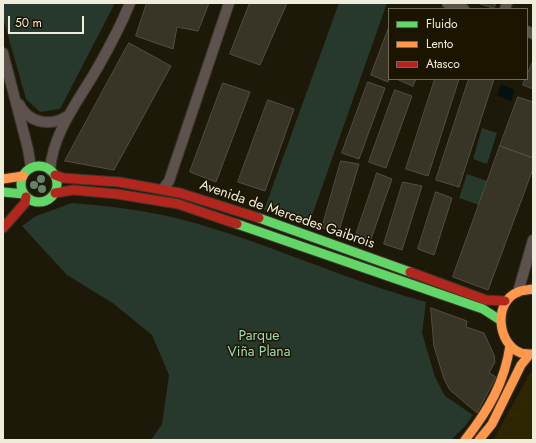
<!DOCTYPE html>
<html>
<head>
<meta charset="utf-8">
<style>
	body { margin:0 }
	#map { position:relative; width:536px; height:443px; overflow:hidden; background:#1d1909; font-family:Jost,sans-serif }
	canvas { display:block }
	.frame { position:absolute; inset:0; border:4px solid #f0ecdb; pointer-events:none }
	.legend { position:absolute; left:388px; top:8px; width:140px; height:72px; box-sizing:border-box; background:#1b1500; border:1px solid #706b58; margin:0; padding:5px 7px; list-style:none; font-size:12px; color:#f0ecdb }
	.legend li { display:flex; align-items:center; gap:8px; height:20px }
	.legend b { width:20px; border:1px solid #706b58 }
	.scale { position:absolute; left:8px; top:16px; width:76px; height:18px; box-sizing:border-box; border:2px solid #f0ecdb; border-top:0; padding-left:5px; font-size:12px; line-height:14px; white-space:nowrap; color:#f0ecdb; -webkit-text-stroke:3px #1b1500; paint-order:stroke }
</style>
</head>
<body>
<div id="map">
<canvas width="536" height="443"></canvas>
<div class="frame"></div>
<ul class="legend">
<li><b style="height:5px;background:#63d668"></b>Fluido</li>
<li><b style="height:5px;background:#ff974d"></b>Lento</li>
<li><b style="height:5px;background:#b3261e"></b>Atasco</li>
</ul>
<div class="scale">50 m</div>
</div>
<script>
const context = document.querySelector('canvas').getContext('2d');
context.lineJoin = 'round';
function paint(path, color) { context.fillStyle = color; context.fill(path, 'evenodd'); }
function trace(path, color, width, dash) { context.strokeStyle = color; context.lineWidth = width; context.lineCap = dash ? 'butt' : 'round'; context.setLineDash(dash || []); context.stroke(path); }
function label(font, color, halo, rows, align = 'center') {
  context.font = font + ' Jost,sans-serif'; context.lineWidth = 3; context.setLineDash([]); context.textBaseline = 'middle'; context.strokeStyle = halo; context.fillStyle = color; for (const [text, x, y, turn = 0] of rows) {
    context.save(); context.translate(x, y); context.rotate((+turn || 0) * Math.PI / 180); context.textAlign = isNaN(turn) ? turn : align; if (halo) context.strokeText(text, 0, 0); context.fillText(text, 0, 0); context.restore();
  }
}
paint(new Path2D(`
	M533,372V440H493L530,373Z`), '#2d2601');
paint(new Path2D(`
	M3,3H115L60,109L40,112L26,99L3,18Z
	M339,3H387L308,227L264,210Z
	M482,128L497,133L487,164L473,159Z
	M467,174L487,181L479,205L459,198Z
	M72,203C108,206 144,210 180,219C264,241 342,279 426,302L422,333L435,377L445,396L473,415L465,426L451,440H151L162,424L169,375L152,335L114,304L67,275L22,226L36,216Z`), '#27382c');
paint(new Path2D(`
	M501,84L515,90L511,101L497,95Z`), '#031110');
const building = new Path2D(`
	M147,3H209L198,31L177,27L173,49L136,36Z
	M250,3H287L260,65L230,54Z
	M478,3H496L494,8Z
	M389,27V79L388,82L371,75Z
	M129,43L171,66L114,170L65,161Z
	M533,61V89L523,85Z
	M397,79H416L413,86Z
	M435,79H459L428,176L406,169Z
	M469,79H494L459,187L436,180Z
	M368,82L385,88L359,159L342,153Z
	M223,83L250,92L216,182L190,172Z
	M395,90L412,96L386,168L369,162Z
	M518,97L533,102V158L500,146Z
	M268,100L294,109L265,191L238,182Z
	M500,146L533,158V169L488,290L453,277Z
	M341,161L359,164L339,231L322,228Z
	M377,173L392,179L371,239L356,235Z
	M403,182L422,186L402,250L384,244Z
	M436,192L452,198L434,255L418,249Z
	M431,308L467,321L466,327L484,333L494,355L495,362L489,373L496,377L477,413L450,390L444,379L434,346Z`);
paint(building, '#383527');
trace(building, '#524f42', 1);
const street = new Path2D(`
	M447,3L464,9
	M505,9L507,3
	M527,31L533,34
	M3,53L28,149L31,168
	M19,104C29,124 52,127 69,115
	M50,170C53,131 80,99 98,67C110,46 121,25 130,3
	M163,189L169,181L229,3
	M518,292L533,240`);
const fast = new Path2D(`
	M21 184a18 18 0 1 1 36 0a18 18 0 1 1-36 0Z
	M3,192L24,194
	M259,218L410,272
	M237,224L483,309L500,320`);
const slow = new Path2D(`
	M3,179L23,176
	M533,289C528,290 522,290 518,292C493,302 497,344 521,353C524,354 529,354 533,354
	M465,440C488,411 505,382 510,345
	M479,440L492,424L521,365L530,354`);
const jam = new Path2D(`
	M55,175L63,178L119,182L180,193L259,218
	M55,193L73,190L117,194L178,204L237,224
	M3,228L25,203L26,197
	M410,272L486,300L505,301`);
trace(street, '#393628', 12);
trace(fast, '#393628', 11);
trace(slow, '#393628', 11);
trace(jam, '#393628', 11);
trace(street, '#5d524e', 10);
trace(fast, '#63d668', 9);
trace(slow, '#ff974d', 9);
trace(jam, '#b3261e', 9);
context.fillStyle = '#668368';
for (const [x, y] of [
	[41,179],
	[34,185],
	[42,189]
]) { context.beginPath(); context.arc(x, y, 4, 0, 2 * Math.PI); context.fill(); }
label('14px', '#f0ecdb', '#1b1500', [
	["Avenida de Mercedes Gaibrois",287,215,19]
]);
label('14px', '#a2d9b6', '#1b1500', [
	["Parque",259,337],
	["Viña Plana",259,353]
]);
</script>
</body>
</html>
